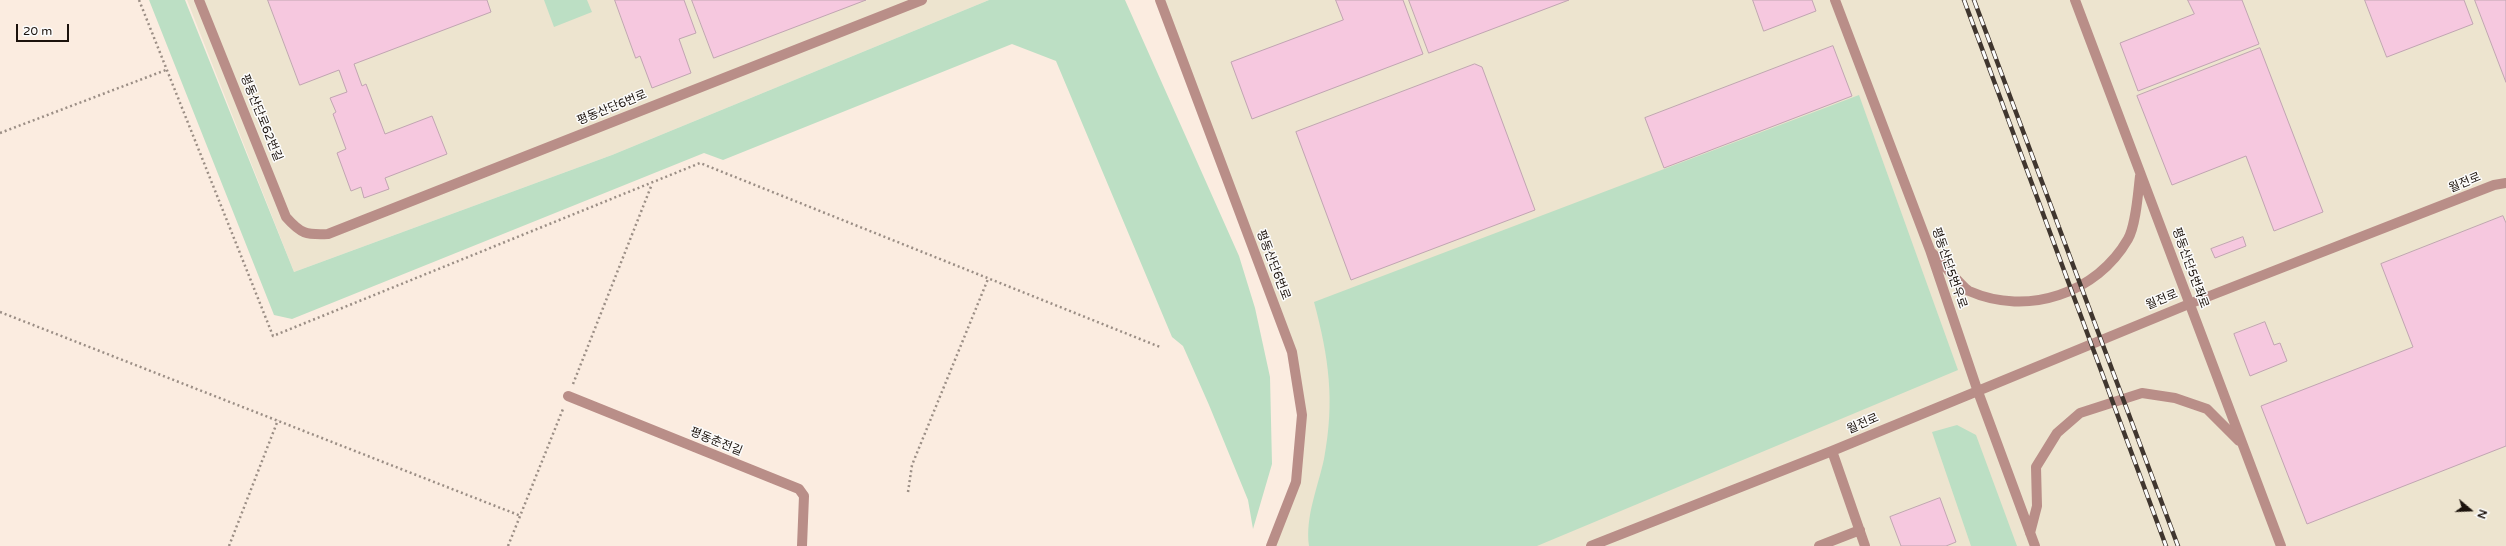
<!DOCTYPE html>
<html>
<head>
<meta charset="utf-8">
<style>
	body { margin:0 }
	#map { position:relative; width:2506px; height:546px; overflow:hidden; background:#fbece0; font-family:"Varela Round",sans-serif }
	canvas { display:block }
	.north { position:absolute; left:2450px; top:490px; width:40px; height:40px; -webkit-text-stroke:3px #fcfcfc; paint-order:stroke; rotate:109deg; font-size:11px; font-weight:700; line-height:16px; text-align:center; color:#1b120c }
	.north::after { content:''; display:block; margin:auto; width:14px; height:18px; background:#1b120c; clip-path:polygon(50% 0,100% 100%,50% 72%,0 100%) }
	.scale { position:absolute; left:16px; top:24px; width:53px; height:18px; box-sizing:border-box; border:2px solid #1b120c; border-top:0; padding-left:5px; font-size:12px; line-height:14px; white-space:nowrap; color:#1b120c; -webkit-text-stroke:3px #fcfcfc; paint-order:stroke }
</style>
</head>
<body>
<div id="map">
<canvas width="2506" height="546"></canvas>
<div class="north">N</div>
<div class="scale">20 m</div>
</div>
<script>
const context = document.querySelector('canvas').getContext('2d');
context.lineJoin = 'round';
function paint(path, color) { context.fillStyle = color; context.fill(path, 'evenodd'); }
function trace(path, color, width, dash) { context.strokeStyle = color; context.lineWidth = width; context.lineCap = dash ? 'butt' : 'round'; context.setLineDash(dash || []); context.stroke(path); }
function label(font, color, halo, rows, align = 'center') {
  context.font = font + ' "Varela Round","Noto Sans KR",sans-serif'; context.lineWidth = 3; context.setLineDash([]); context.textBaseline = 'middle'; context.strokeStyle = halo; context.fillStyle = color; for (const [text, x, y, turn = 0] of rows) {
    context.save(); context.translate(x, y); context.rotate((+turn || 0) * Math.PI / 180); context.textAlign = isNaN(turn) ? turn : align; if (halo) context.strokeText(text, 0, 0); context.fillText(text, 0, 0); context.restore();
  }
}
paint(new Path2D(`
	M187,0H989L612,155L294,272Z
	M1160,0H2506V546H1271L1296,482L1302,415L1292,352Z`), '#ede4cf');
paint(new Path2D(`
	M149,0H185L294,272L612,155L989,0H1125L1239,256L1255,308L1270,377L1272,464L1253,529L1248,500L1209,405L1183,346L1172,337L1056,61L1012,44L723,160L704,153L292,319L274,315Z
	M544,0H587L592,12L554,27Z
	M1859,95L1958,370L1537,546H1309C1305,517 1318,487 1324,459C1335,401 1329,358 1314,302Z
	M1957,425L1976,435L2017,546H1971L1932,432Z`), '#bcdfc4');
const building = new Path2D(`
	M268,0H487L491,12L354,64L362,86L366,84L385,134L432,116L447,154L385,178L389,189L364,198L361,187L351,191L337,153L346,149L333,114L336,112L330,98L347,92L339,70L300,85Z
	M615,0H684L696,33L679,39L691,73L652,88L640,56L636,58Z
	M692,0H866L714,58Z
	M1336,0H1403L1423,54L1252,119L1231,62L1343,20Z
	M1409,0H1569L1429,53Z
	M1753,0H1812L1816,11L1764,31Z
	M2188,0H2242L2259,44L2138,91L2120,43L2194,14Z
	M2365,0H2464L2473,24L2387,57Z
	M2475,0H2506V82Z
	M1833,46L1852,96L1664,168L1645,118Z
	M2260,48L2323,212L2274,231L2246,156L2172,185L2137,96Z
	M1475,64L1482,67L1535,210L1351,280L1296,132Z
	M2503,216L2506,223V446L2307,524L2261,406L2413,347L2381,264Z
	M2243,237L2246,246L2215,258L2211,249Z
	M2265,322L2274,345L2280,343L2287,361L2250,376L2234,334Z
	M1940,498L1956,542L1946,546H1901L1890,517Z`);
paint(building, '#f6c8df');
trace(building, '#c1a5b2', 1);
trace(new Path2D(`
	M139,0L273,336L700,163L1160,347
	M0,133L166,70
	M0,312L521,516
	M573,384L652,184
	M908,492L912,465L988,279
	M229,546L278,420
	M508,546L563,409`), '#9b8e85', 2.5, [2, 3]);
trace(new Path2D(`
	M199,0L286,217C301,234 306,235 328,234L922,0
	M1160,0L1292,352L1302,415L1296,482L1271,546
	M1835,0L1930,250L1977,389L2035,546
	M2075,0L2281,546
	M1931,252C1939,259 1963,288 1969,291C2028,317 2097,293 2128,239C2136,225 2138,193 2140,176
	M568,396L799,489L804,496L802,546
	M1832,451L1865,546
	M2030,533L2037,506L2036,467L2057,433L2080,413L2142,393L2175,398L2207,409L2239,441
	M1591,546L1832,451L2189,304L2494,185L2506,183
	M1819,546L1860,530`), '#b98e88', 10);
const rail = new Path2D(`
	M1964,0L2166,546
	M1974,0L2178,546`);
trace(rail, '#40362f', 4.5);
trace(rail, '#fcfcfc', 3, [9]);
label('12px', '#1b120c', '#fcfcfc', [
	["평동산단6번로",612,108,-22],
	["평동산단로62번길",261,118,68],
	["월전로",2465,183,-22],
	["평동산단6번로",1273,265,69],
	["평동산단5번우로",1949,268,71],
	["평동산단5번좌로",2190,268,70],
	["월전로",2162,300,-22],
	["월전로",1863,424,-23],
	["평동춘전길",716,442,22]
]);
</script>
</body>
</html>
